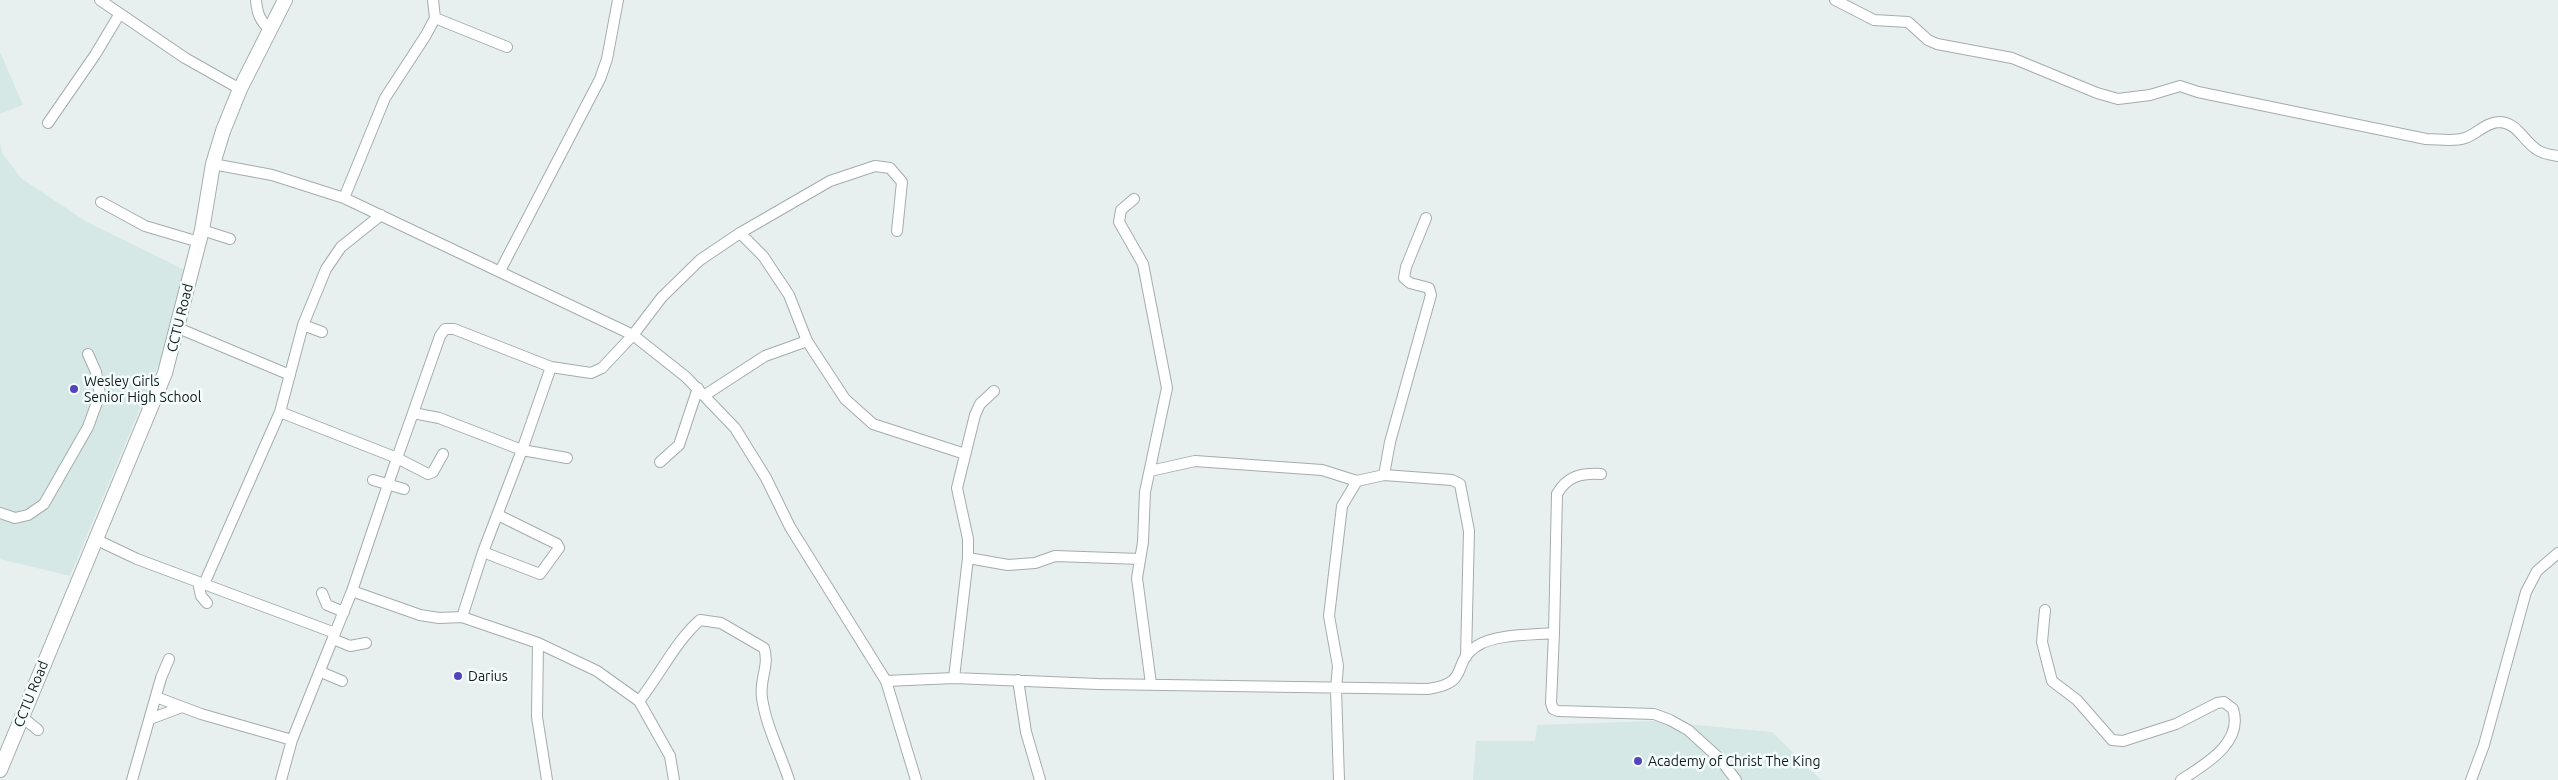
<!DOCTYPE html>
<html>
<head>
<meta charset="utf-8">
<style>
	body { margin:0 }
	canvas { display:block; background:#e7f0ef }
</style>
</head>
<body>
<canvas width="2558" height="780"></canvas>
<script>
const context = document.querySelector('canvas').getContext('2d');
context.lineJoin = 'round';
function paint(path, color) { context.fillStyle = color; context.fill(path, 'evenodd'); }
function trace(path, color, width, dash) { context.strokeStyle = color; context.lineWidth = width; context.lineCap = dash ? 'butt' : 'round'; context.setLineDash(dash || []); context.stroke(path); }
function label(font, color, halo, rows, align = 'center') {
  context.font = font + ' Ubuntu,sans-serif'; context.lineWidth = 5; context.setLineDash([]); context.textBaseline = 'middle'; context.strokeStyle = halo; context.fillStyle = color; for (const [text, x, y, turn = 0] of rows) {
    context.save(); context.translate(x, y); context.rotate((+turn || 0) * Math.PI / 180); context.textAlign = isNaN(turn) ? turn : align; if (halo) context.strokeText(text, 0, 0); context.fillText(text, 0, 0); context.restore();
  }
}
paint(new Path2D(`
	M0,52L23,105L0,114Z
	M0,142L2,153L21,178L87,222L185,270L162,356L70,576L0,559Z
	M1653,721L1772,732L1821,780H1473L1476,741H1535L1537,725Z`), '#d5e8e6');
const street = new Path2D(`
	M100,0L185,58L240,89
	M256,0C257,13 260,21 270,30
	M1835,0L1874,20L1908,22L1928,40L1937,44L2012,58L2097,93L2118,99L2150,95L2180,86L2198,92L2426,139C2439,139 2453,142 2465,138C2477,134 2486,122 2500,122C2517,123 2523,140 2536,149C2542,154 2551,155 2558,156
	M435,18L507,47
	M48,123L95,55L119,15
	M213,164L272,175L344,198L633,335L686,377L735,428L766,478L790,527L886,681L916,780
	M344,198L385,98L426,35L435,18L433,0
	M1134,199L1121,210L1119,222L1143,264L1167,388L1145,492L1143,542L1137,578L1151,684
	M101,202L145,226L199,242
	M202,230L230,239
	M740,233L763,256L789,295L807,341
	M500,271L600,79L607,59L618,0
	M303,325L322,332
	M178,328L290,375
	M551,367L591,373L602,368L633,335L662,297L700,260L740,233L830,181L875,166L890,168L902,182L897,231
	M705,395L765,356L807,341L845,399L873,424L965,454
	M280,412L303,325L326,269L341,247L381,215
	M413,413L440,336L445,329H454L551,367L522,450L567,458
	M443,454L433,472L428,474L397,458L413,413L439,418L522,450L483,552L462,617
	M660,462L679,445L698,388
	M1150,471L1195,461L1322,470L1357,481L1384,475L1390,442L1431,295L1429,288L1410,283L1404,278L1406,267L1426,218
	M1384,475L1452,480L1460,484L1469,531L1466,657
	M373,480L404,489
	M0,513L15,518L28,515L44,504L88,427L100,394L96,372L88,354
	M95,539L137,559L335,633L292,740L281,780
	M483,552L540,574L559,548L557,544L498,515
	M968,558L1008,565L1035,563L1055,556L1140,559
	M198,582L201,596L207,603
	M204,584L280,412L397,458L352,591
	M322,593L327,605L344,612
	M2045,610L2042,642L2052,681L2077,700L2112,740L2123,741L2176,724L2217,703L2224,702L2233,709C2244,743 2204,765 2181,780
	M335,633L352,591L420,615L439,618L462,617L538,643L597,671L639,701L670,756L674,780
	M1554,633L1557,494C1567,476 1581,473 1601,474
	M333,639L350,646L366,643
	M538,643L537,717L547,780
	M321,672L342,681
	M954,678L968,558V539L957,488L975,415L980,404L994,391
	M1018,680L1026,732L1040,780
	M886,681L954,678L1098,684L1428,689C1472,683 1450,663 1477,646C1494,634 1533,635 1554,633L1551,703L1553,709L1558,711L1654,714L1670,720L1688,730L1720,759L1736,780
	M156,697L201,714L292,740
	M639,701C660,675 675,642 700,620L721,623L764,648C770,665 759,680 762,698C766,726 780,752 789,780
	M22,717L38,730
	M150,719L182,707
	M132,780L161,678L169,659
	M1339,780L1336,689L1338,666L1329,616L1342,506L1357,481
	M2471,780L2484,745L2526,592L2537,571L2558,553`);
const secondary = new Path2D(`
	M0,770L165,373L202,230L213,164L223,131L240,89L285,0`);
trace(street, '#a4adac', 12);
trace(secondary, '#a4adac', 16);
trace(street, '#fff', 10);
trace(secondary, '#fff', 14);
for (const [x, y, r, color] of [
	[74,389,5,"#5444bc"],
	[458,676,5,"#5444bc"],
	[1638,761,5,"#5444bc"]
]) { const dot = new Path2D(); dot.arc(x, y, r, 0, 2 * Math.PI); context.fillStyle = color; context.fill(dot); trace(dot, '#f4fdfd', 2); }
label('14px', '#161919', '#f4fdfd', [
	["CCTU Road",180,318,-76],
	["CCTU Road",31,694,-68]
]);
label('14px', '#161919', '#f4fdfd', [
	["Wesley Girls",84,381],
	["Senior High School",84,397],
	["Darius",468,676],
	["Academy of Christ The King",1648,761]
], 'left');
</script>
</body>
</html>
